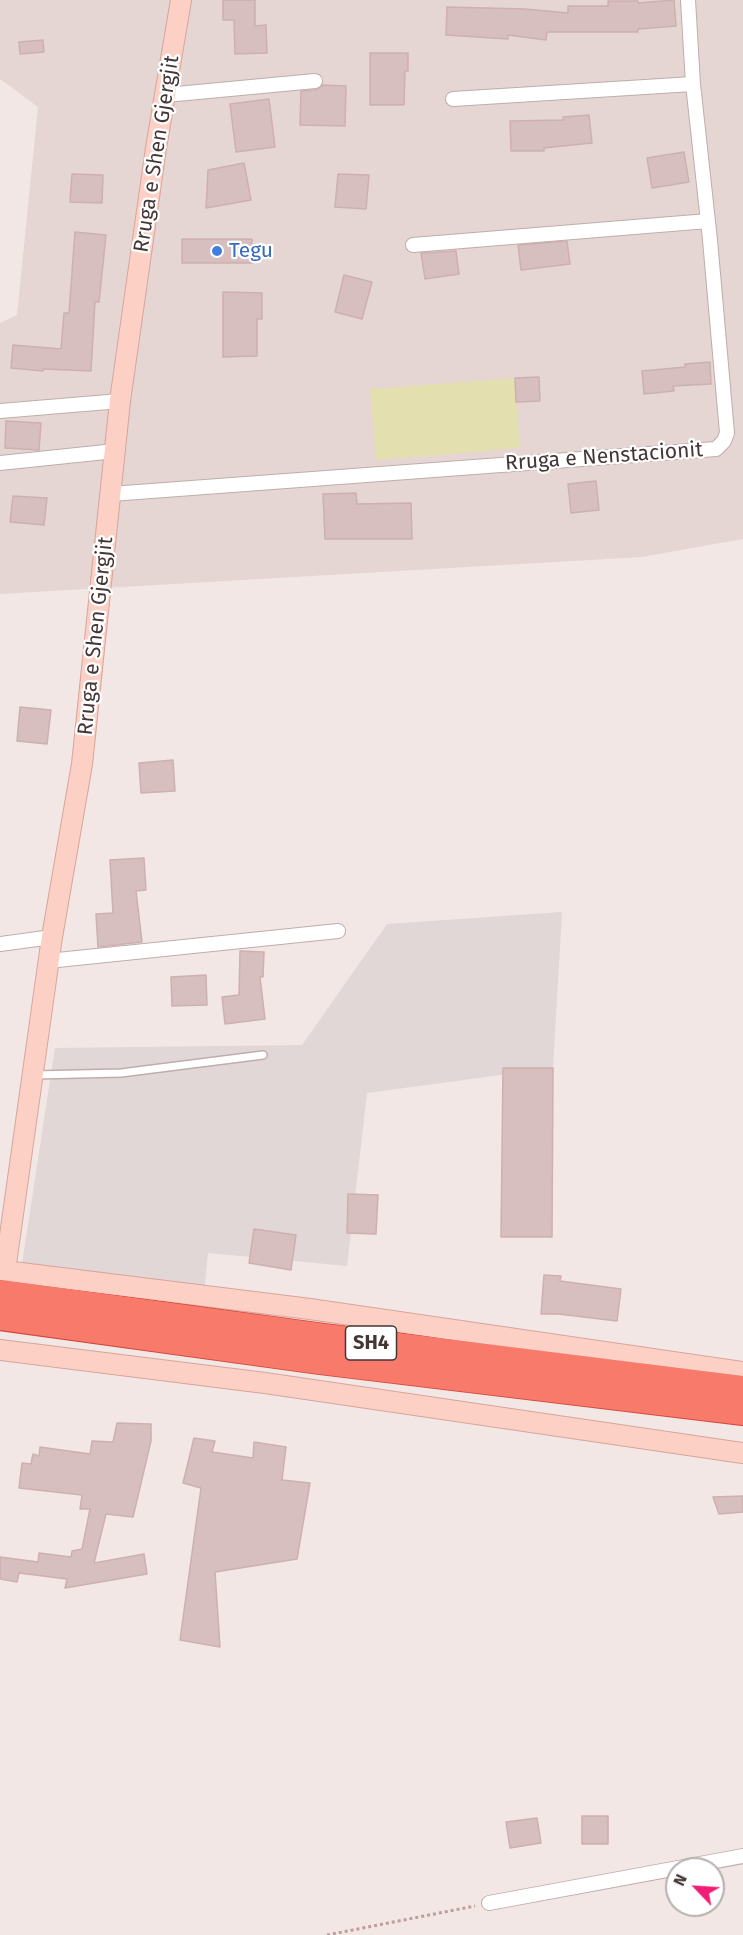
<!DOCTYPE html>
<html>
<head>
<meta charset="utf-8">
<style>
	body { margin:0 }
	#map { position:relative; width:743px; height:1935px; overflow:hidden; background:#f2e7e5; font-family:"Fira Sans",sans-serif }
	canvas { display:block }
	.north { position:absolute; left:665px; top:1857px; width:60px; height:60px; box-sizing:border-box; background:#fff; border:2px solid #b4afae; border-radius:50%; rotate:295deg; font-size:16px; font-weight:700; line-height:24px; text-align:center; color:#443635 }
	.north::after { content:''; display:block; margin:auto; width:21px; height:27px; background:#f01e74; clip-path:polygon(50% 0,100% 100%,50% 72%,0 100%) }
</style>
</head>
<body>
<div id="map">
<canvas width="743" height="1935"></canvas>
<div class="north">N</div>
</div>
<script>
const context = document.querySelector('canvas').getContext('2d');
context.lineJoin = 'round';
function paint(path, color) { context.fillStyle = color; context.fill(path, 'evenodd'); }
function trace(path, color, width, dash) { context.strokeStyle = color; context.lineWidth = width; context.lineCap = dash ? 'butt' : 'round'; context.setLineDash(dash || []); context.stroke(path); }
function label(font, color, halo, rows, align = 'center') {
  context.font = font + ' "Fira Sans",sans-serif'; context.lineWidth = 4.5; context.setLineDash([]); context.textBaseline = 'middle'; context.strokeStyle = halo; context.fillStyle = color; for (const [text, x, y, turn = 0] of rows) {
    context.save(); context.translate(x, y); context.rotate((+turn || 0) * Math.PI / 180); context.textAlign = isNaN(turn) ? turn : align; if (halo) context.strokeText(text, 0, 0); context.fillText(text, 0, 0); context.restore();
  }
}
paint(new Path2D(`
	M0,0H743V539L642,557L0,594V323L17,315L38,107L0,79Z`), '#e5d6d3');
paint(new Path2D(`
	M562,912L553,1068L367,1093L347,1266L208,1253L204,1294L21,1270L55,1048L302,1045L387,924Z`), '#e1d7d7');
paint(new Path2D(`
	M515,378L520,448L376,460L370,389Z`), '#e4dfaf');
const building = new Path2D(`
	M223,0H255V26L266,25L267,53L235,54L234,20H223Z
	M674,0L676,26L638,29V32H547L546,40L508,35V39L446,35L447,7L525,9L568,13V6H608V1H638V3Z
	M43,40L44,52L20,54L19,42Z
	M370,53H408V71H405L404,105H370Z
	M323,85L346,86L345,126L300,125L301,91L316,90Z
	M269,99L275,147L236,152L230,104Z
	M589,115L592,143L544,148V151H511L510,121L563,120V117Z
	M684,152L689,182L652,188L647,158Z
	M244,163L251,200L206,208L208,170Z
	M72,174L103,175L102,203L70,202Z
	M338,174L369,175L366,209L335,207Z
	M75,232L106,235L99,302H95L91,371L43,369V371L11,368L13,345L61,349L64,313H69Z
	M182,239H252V263H182Z
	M567,241L570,264L521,270L518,245Z
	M456,251L459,274L425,279L421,253Z
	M344,275L372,282L362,319L335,312Z
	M223,292L262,293V319H257V356L223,357Z
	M710,362L711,384L673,386L674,391L644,394L642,371L685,367V364Z
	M539,377L540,401L516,402L515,378Z
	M6,421L41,423L39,450L5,448Z
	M596,481L599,510L571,513L568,484Z
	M356,493L357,504L411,503L412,539H325L323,494Z
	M13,496L47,498L44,525L10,522Z
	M20,707L51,710L47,744L17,741Z
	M173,760L175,791L141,793L139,763Z
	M144,858L146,890L136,891L142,942L98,947L96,914L113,913L110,860Z
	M240,951L264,952L263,977H260L265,1019L225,1024L222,997L239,995Z
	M206,975L207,1005L172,1006L171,977Z
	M503,1068H553L552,1237H501Z
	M348,1194L378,1195L376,1234L347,1233Z
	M254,1229L296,1235L291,1270L249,1263Z
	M544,1275L561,1276L560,1281L621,1289L617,1321L558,1314H541Z
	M117,1423L151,1424V1441L133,1517L106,1514L94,1563L144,1554L147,1574L65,1588L67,1579L19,1573L17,1582L0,1579V1557L38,1562L39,1553L71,1557L72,1551L82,1549L90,1509H80L82,1495L19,1488L22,1463L31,1464L33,1454L39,1456L40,1447L90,1454L92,1441L113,1442Z
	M194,1438L215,1441L212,1452L253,1458L254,1442L286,1447L282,1480L310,1483L297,1559L215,1572L220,1647L180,1640L201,1488L183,1483Z
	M743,1496V1512L719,1514L713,1497Z
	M582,1816H608V1844H582Z
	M537,1818L541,1843L510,1848L506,1822Z`);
paint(building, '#d6bfbe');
trace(building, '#cdb0af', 1.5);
const lane = new Path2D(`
	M35,1075L121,1073L263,1055`);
const street = new Path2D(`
	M166,95L315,81
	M453,99L693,84
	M413,245L708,221
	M0,411L120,401
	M0,463L115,451
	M111,494L716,449L724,441L727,433L710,240L693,84L688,0
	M0,944L52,937
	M48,961L338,931
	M489,1903L743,1856`);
const secondary = new Path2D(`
	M181,0L156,148L120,401L82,764L52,937L5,1271L310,1309L743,1372
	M0,1350L265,1383L743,1453`);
const highway = new Path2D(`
	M0,1293L325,1337L743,1389
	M0,1317L319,1361L743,1412`);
trace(lane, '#c0adab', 10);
trace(street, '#c0adab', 16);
trace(secondary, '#d6a59b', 22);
trace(highway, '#d5473b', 28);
trace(new Path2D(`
	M327,1935L475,1906`), '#be9d9a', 3, [3, 3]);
trace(lane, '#fff', 7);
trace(street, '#fff', 14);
trace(secondary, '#fcd0c5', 20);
trace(highway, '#f77a6b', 26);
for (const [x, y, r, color] of [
	[217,251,6,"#3f7fe0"]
]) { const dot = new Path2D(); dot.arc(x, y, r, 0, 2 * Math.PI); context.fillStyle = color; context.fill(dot); trace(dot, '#fff', 2); }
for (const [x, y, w] of [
	[371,1343,51]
]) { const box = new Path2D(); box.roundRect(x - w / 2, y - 17, w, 34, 4.5); context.fillStyle = '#fff'; context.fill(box); trace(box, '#443635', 1.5); }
label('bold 20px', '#443635', null, [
	["SH4",371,1343]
]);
label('21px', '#443635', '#fff', [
	["Rruga e Shen Gjergjit",157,154,-81],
	["Rruga e Nenstacionit",604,457,-4],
	["Rruga e Shen Gjergjit",96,636,-84]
]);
label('21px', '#366cbe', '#fff', [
	["Tegu",229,251]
], 'left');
</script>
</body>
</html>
